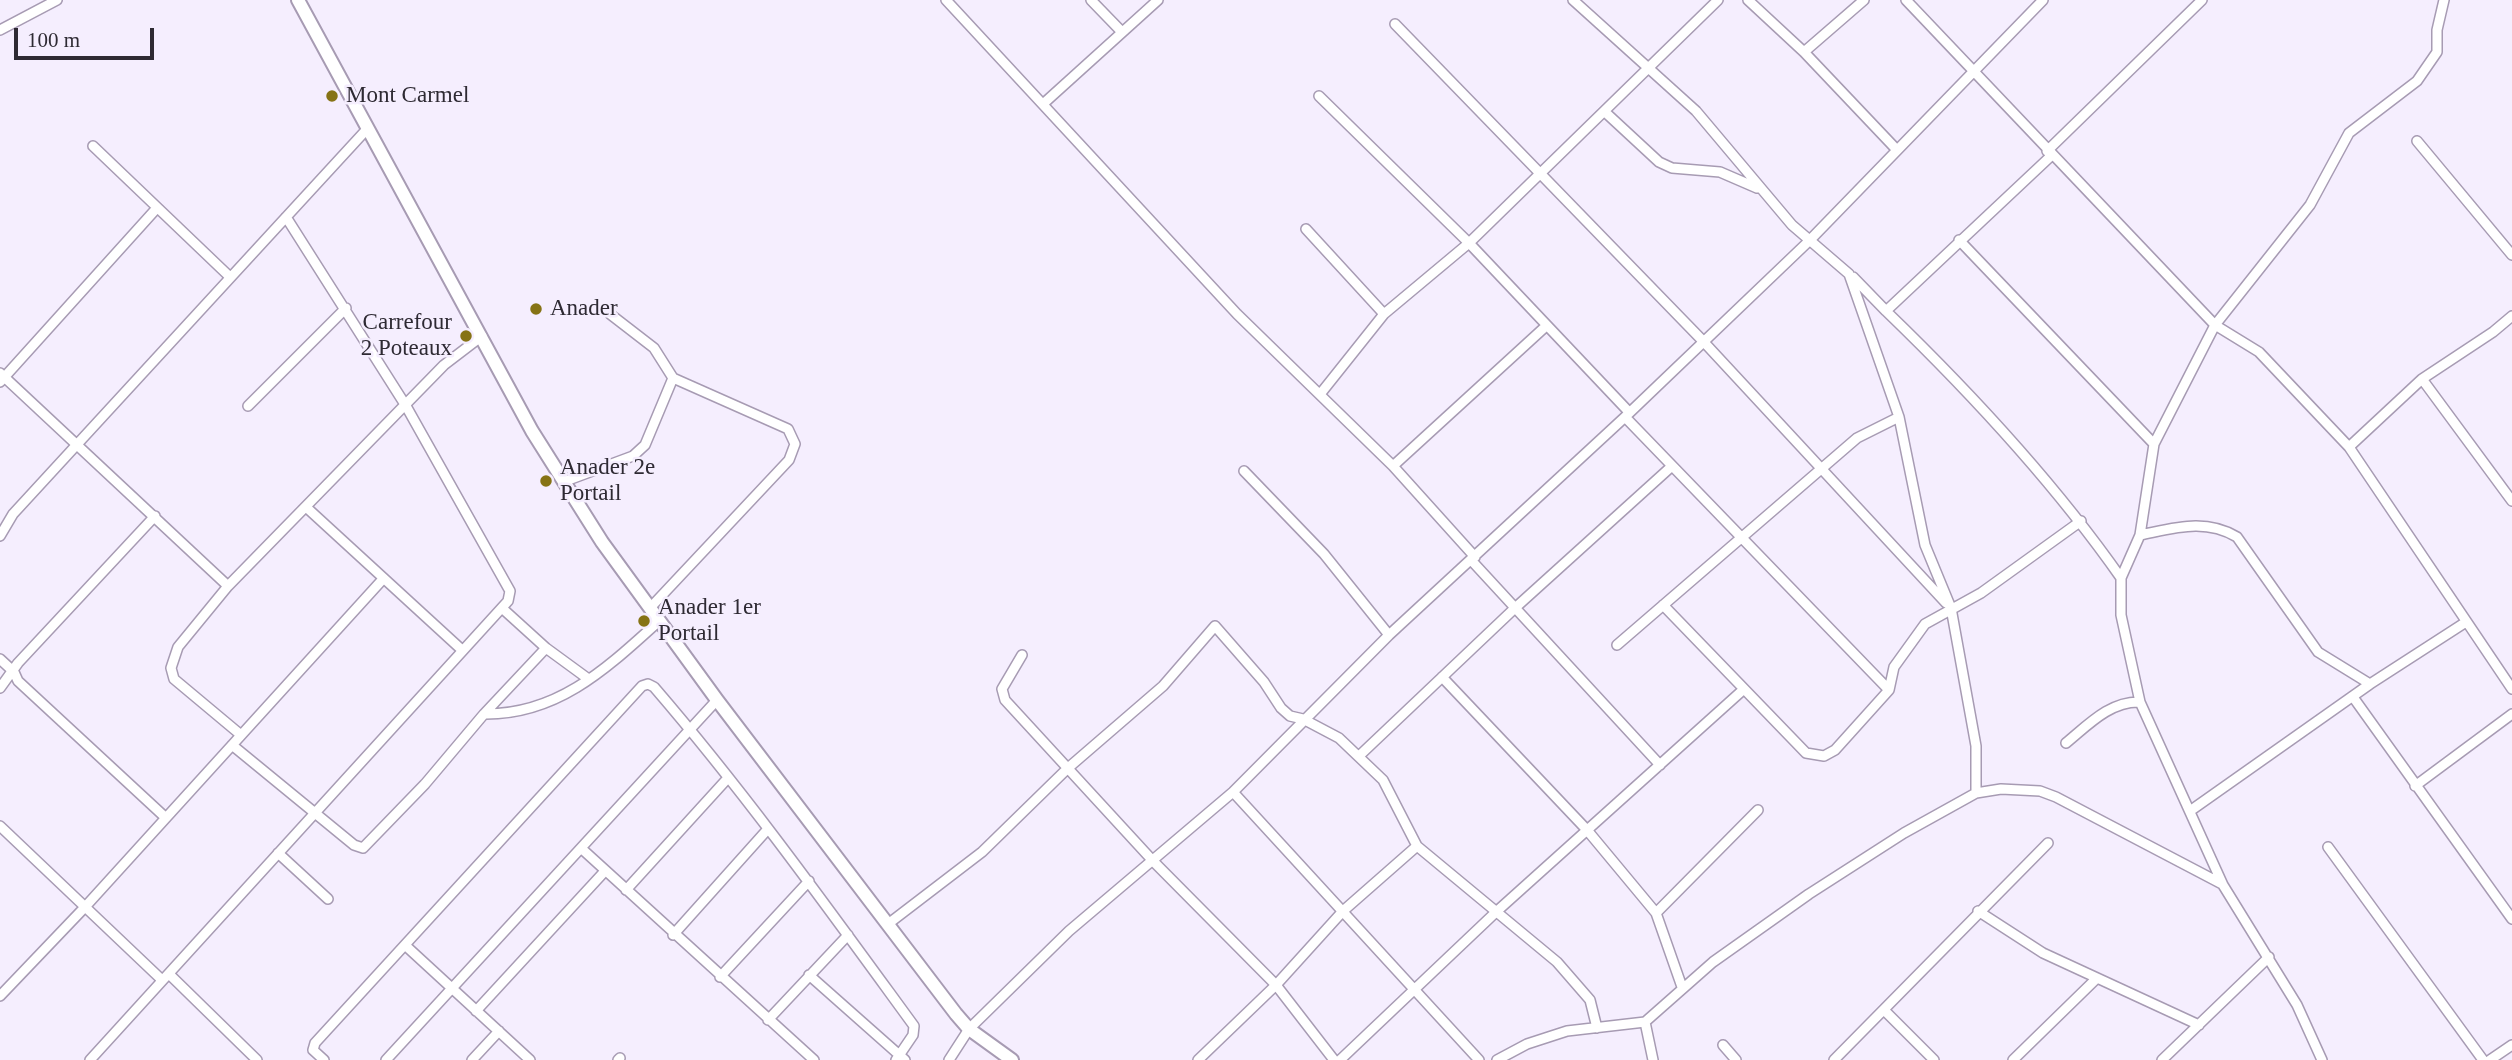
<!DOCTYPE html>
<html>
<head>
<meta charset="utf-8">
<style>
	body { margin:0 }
	#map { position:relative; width:2512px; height:1060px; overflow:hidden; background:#f5eefe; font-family:Georgia,serif }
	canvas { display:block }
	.scale { position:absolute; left:14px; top:28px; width:140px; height:32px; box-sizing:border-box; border:4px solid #2e2a33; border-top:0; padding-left:9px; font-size:21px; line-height:24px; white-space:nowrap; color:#2e2a33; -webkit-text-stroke:5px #f5eefe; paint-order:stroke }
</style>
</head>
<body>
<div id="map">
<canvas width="2512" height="1060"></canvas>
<div class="scale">100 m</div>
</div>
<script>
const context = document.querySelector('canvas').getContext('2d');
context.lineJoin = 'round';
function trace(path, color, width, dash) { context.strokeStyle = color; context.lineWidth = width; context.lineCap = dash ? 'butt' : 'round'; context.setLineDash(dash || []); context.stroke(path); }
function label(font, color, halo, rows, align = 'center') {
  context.font = font + ' Georgia,serif'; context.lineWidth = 5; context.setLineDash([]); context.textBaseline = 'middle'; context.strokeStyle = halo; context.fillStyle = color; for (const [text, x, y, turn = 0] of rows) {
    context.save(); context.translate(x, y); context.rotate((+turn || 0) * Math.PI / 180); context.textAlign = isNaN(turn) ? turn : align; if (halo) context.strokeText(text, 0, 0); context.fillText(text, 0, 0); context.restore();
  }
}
const street = new Path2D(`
	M946,0L1237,314L1393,466L1475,557
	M1091,0L1121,31
	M1573,0L1696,111L1792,225L1849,274L1899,417L1925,545L1951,608L1976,746V793
	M1748,0L1804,52L1864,0
	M1906,0L2215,325L2259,352L2349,447L2512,689
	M1395,24L1702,340L1946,603
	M0,30L57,0
	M1804,52L1897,150
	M1319,96L1469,243L1629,412
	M1043,104L1158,0
	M1605,112L1659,162L1672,168L1720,172L1757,188
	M2417,141L2512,255
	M93,146L230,277
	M2047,151L2202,0
	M1306,229L1384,314
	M1959,240L2154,444
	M1853,277L1886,311L2052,155
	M1886,311C1971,393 2053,481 2121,578
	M610,314L654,348L673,378L788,429L795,444L789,460L650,608
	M0,373L228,586
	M2422,379L2512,501
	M0,382L156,209
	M1321,393L1384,314L1469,243L1718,0
	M248,406L346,308
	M1625,417L1889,690
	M2349,447L2422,379L2493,332L2512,316
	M1393,466L1545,327
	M1244,471L1324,554L1389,635
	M563,482L633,456L645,445L673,378
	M306,507L462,650
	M2140,535C2175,528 2205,518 2237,537L2318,652L2370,684
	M0,536L13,514L368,128
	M1471,560L1660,765
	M1663,605L1806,753L1824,756L1835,750L1889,690L1894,667L1925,624L1981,593L2081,521
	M503,609L546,648L587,678
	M1617,645L1857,438L1899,417
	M1022,655L1002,689L1005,700L1153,861L1276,985L1334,1060
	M0,659L14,672L18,681L166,818
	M1442,677L1587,830L1656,913L1682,987
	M0,688L18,663L155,516
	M2353,697L2512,919
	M484,714C558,715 607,668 659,621
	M241,735L174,679L171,668L178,647L228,586L444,365L482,336
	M2066,743C2088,725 2110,701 2140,702
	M232,745L354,845L363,848L425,784L484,714L546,648
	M1359,756L1515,608L1672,466
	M2415,786L2512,714
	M1233,792L1479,1060
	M2190,811L2370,684L2466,622
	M0,826L162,980
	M2328,847L2483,1060
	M582,849L814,1060
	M278,853L328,899
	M626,890L727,779
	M1978,911L2043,953L2199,1025
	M1656,913L1758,810
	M888,924L982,852L1068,768L1163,686L1215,626L1264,682L1281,708L1290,716L1303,719L1339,738L1383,780L1417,846L1557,962L1590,1000L1597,1028
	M673,935L767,830
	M406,946L530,1060
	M169,974L257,1060
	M809,975L905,1060
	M720,977L809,881
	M0,996L85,907L383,579
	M1884,1010L1934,1060
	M476,1011L605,871
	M768,1020L848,935
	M1645,1022L1653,1060
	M1723,1045L1736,1060
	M90,1060L508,601L510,591L406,406L286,217
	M324,1060L313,1050L315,1043L642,686L648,684L654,687C747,795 830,911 914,1026L913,1035L896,1060
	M386,1060L717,700
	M472,1060L499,1031
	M618,1060L620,1058
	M949,1060L969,1029L1069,931L1233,792L1389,635L1625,417L1809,241L2043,0
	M1198,1060L1276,985L1343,911L1417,846
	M1340,1060L1496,912L1744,689
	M1497,1060L1527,1044L1567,1031L1645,1022L1713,962L1809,894L1904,833L1976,793L2001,789L2040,791L2056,797L2222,884
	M1834,1060L2048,843
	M2013,1060L2096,979
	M2162,1060L2269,957
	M2322,1060L2297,1005L2223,885L2140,702L2121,615V578L2140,535L2154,444L2215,325L2310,205L2349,133L2417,81L2437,52V30L2444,0
	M2490,1060L2512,1045`);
const secondary = new Path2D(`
	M298,0L532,431L602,542L717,700L956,1014L969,1029L1012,1060`);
trace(street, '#a79bb3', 12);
trace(secondary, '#a79bb3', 16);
trace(street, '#fff', 9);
trace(secondary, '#fff', 12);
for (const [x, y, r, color] of [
	[332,96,7,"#867315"],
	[536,309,7,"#867315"],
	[466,336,7,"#867315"],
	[546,481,7,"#867315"],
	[644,621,7,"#867315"]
]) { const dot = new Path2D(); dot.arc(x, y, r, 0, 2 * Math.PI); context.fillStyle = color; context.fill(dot); trace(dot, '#f5eefe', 2.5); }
label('23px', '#2e2a33', '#f5eefe', [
	["Mont Carmel",346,96],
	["Anader",550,309],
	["Carrefour",452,323,"right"],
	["2 Poteaux",452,349,"right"],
	["Anader 2e",560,468],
	["Portail",560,494],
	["Anader 1er",658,608],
	["Portail",658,634]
], 'left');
</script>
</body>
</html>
